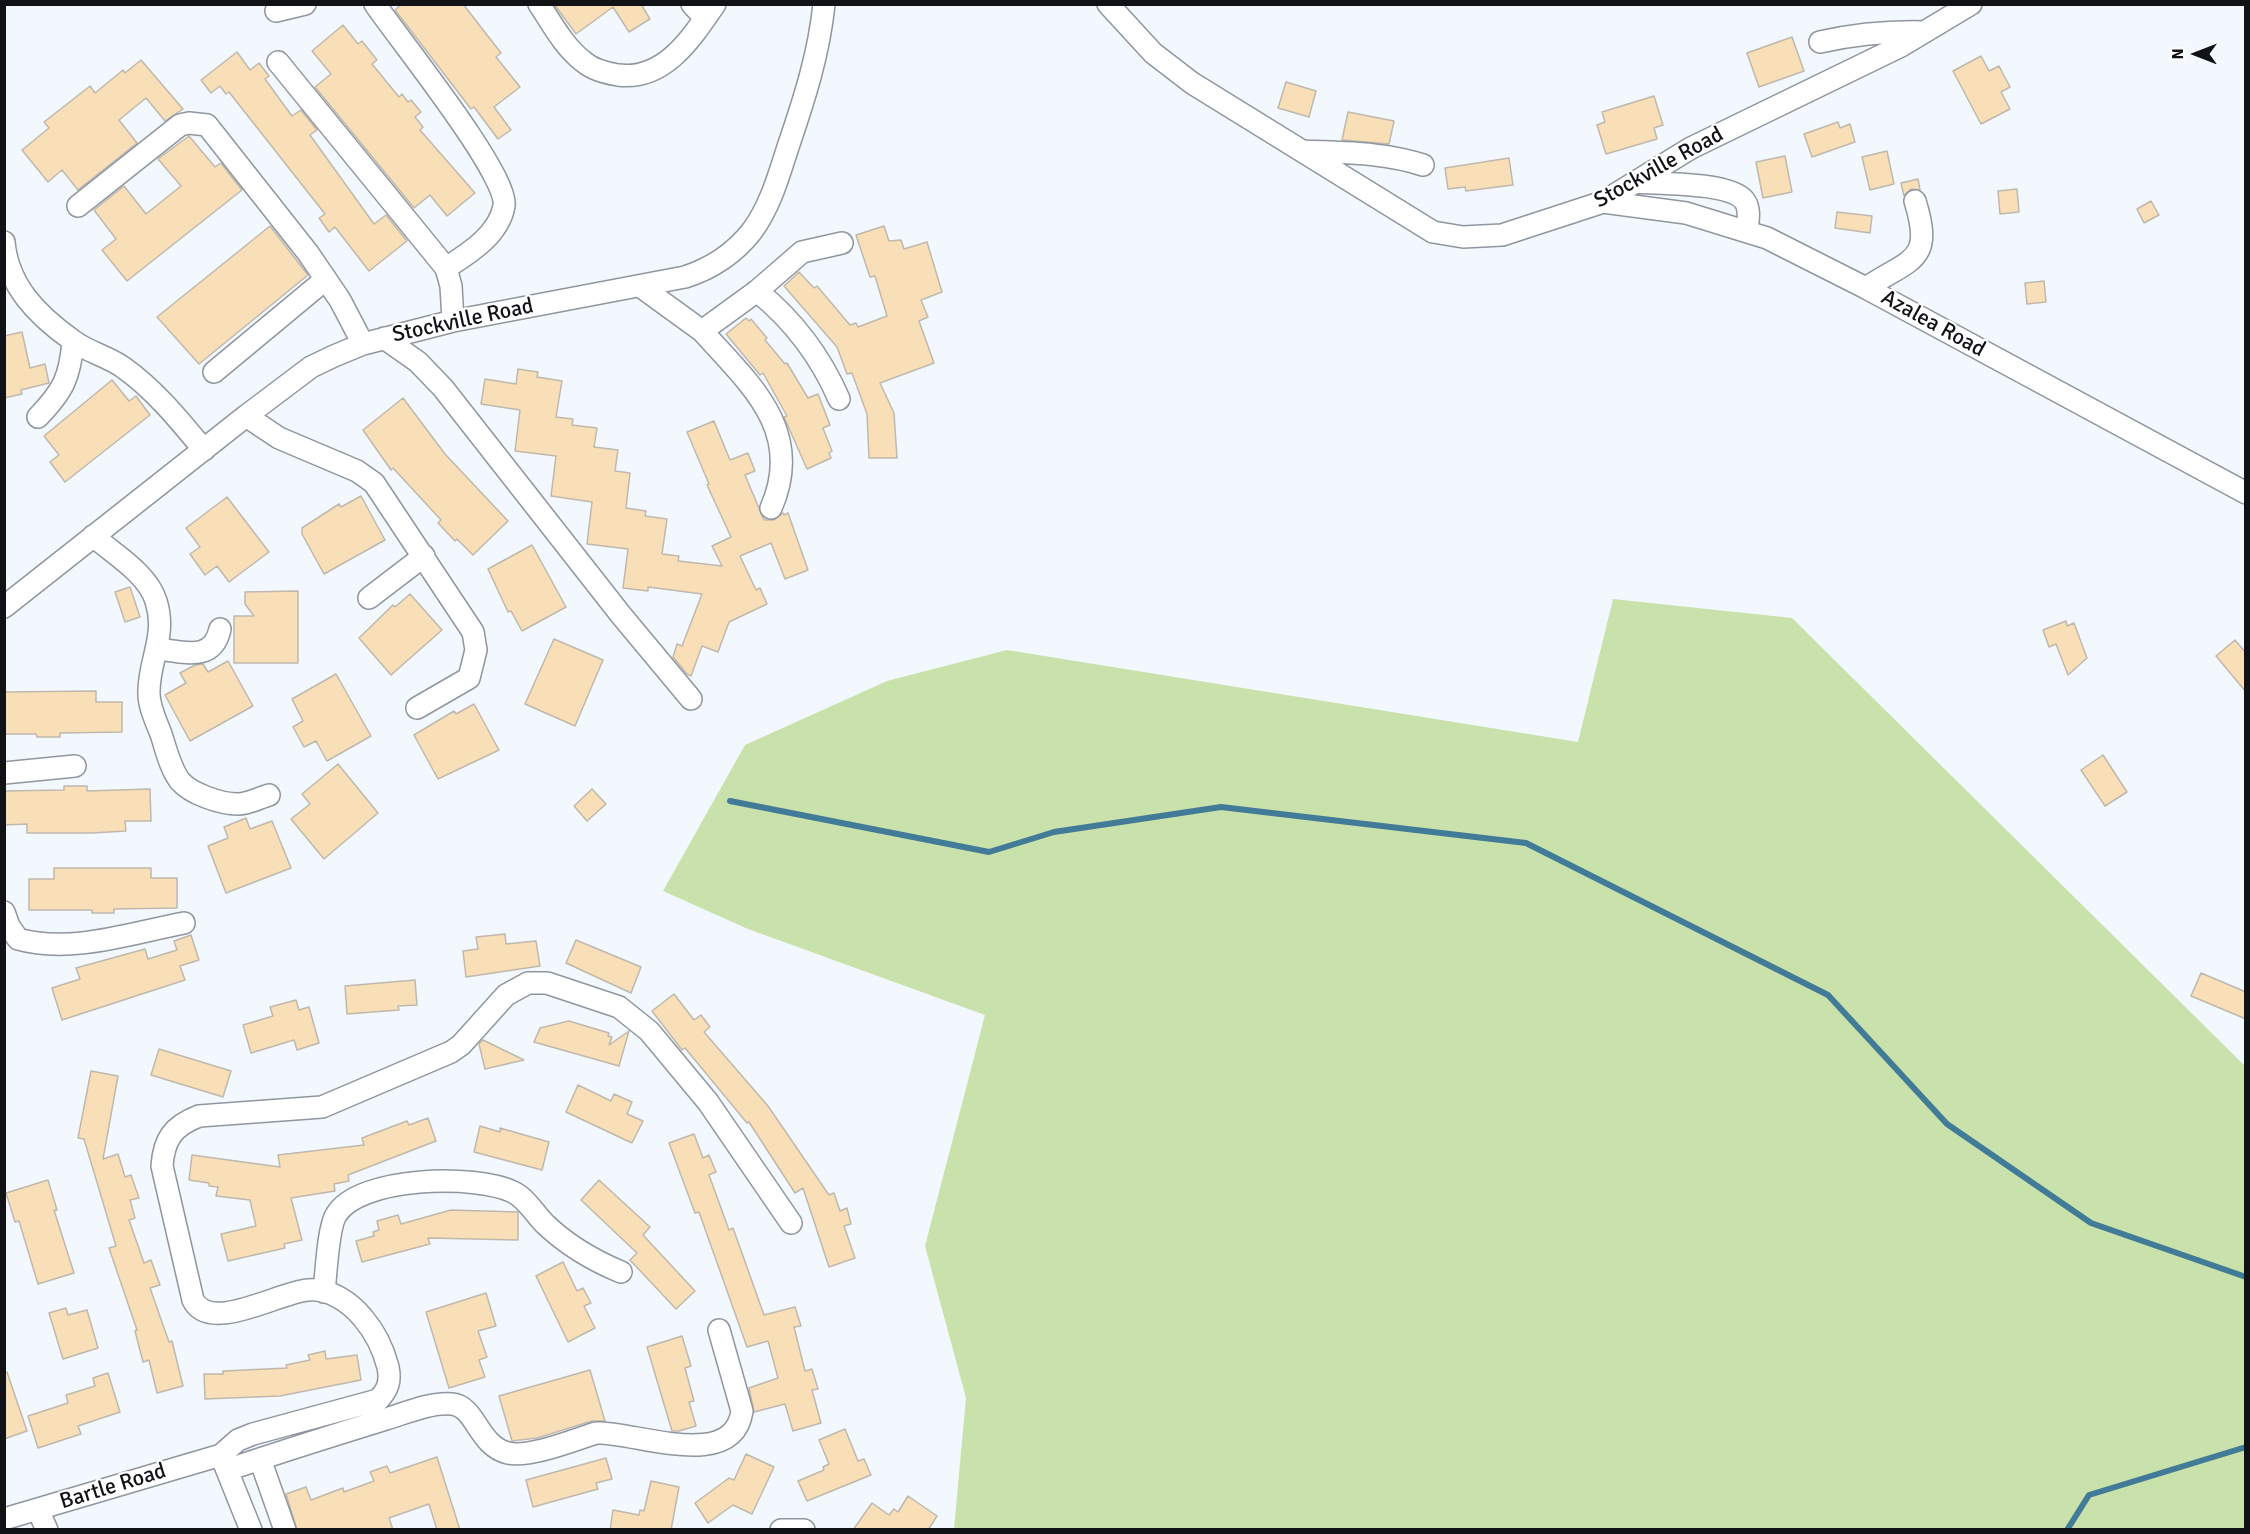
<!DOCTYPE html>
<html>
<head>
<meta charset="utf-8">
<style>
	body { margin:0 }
	#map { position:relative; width:2250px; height:1534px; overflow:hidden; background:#f3f8fe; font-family:Signika,sans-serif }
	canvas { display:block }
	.frame { position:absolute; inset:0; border:6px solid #101215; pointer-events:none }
	.north { position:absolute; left:2166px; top:24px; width:60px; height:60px; -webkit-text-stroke:4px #fff; paint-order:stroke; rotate:270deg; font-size:16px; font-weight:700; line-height:24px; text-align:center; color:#101215 }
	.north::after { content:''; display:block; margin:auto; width:21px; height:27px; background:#101215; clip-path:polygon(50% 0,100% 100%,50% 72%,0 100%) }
</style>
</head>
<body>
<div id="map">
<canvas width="2250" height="1534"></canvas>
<div class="frame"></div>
<div class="north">N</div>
</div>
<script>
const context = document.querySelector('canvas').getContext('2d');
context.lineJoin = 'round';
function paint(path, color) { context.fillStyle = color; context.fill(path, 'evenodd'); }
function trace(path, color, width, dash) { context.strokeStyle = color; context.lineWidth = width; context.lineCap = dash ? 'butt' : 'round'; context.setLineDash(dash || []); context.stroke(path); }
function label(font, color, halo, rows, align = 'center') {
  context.font = font + ' Signika,sans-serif'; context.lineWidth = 4.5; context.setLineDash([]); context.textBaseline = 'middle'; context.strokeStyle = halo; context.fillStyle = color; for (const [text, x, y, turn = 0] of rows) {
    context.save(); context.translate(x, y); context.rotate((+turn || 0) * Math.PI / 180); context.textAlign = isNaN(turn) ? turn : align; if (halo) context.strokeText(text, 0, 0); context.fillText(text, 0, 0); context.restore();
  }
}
paint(new Path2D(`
	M1613,599L1792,618L2245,1066V1529H954L966,1398L925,1246L985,1015L748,929L663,891L745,745L887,681L1007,650L1578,742Z`), '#c9e1ab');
trace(new Path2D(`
	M730,801L989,852L1054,832L1221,807L1526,843L1828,995L1947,1124L2091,1223L2246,1277
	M2067,1530L2089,1495L2246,1447`), '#427b97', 6);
const building = new Path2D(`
	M402,4H463L501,53L496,57L520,87L494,107L511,130L498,139L474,107L471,109L395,10Z
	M554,4H641L650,19L629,32L613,7L576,34Z
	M343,25L358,44L362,41L377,60L372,64L399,97L402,94L408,102L411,100L421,112L415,117L423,127L420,130L475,193L447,216L430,195L414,208L315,87L331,74L312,51Z
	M1792,37L1804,71L1759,87L1747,53Z
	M237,52L250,70L259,63L269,76L265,79L292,116L301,110L317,130L310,135L374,224L386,215L407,241L369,271L335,227L329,232L319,218L325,214L229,92L226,94L220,86L211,93L201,80Z
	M1981,56L1989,71L1999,66L2010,87L2001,92L2010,109L1981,124L1953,71Z
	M141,60L183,109L165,121L146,98L119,120L137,143L78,190L62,170L48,182L22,150L49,128L44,122L90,86L95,93L123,70L125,73Z
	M1286,82L1316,91L1309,117L1278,108Z
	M1654,96L1663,125L1654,128L1657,139L1606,154L1597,125L1605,122L1602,112Z
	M1348,112L1394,121L1389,144L1342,140Z
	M1838,122L1840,128L1850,124L1855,142L1812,157L1804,134Z
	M189,136L215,167L221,163L242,190L127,281L102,250L116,239L94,210L124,186L146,214L181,186L158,159Z
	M1887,151L1894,184L1870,190L1862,157Z
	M1785,156L1792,192L1763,198L1756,162Z
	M1509,158L1513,185L1466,191L1465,187L1448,189L1445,168Z
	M1918,179L1920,190L1911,189L1904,196L1901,183Z
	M2017,189L2019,212L2000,214L1998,191Z
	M2151,201L2159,215L2144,223L2137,209Z
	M1837,212L1872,216L1870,233L1835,228Z
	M270,226L308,275L199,364L157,317Z
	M884,226L889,241L901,240L904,249L927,242L942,292L921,300L928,317L919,321L934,363L880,383L894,413L897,458H869L867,414L852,373L847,374L837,347L784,286L799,272L814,288L817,286L850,325L856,323L858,327L887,316L875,276L870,277L856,235Z
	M2044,281L2046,302L2027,304L2025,283Z
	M746,318L749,321L751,319L767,338L765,340L785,364L787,363L808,398L818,394L830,425L823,428L832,451L829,453L831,458L807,469L784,417L787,416L763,373L760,375L726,334Z
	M22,332L30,368L45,364L49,383L21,390L22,394L4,398V336Z
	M518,369L538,372L537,377L562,381L556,417L573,419L572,425L597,428L594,447L618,450L615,471L630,473L626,508L646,511L645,516L667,519L662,554L679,556L678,561L722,566L712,546L731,537L707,485L709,484L687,432L714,421L730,460L748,453L755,471L745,475L764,520H774L783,513L784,515L788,513L808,570L785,579L771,543L740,556L756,590L760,588L767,604L729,622L718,652L702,646L691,676L687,674L673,657L677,644L682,646L702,594L648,587V591L623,588L628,549L587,544L592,502L551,496L556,456L515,451L520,410L481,404L485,379L516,384Z
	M112,380L129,401L136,396L150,415L65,482L50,462L59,455L44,436Z
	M403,398L445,454L508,521L473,555L457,539L455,541L438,523L441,520L393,468L391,470L363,430Z
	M361,496L385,540L324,574L302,534V528L339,504L341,507Z
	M227,497L269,552L229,582L217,566L205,575L190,554L200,547L186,528Z
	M532,545L566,607L522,631L511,611L508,612L488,569Z
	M130,587L140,617L125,622L115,592Z
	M298,591V663H234V616H254L245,604V592Z
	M410,594L442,630L391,675L359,638L393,605L395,607Z
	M2066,621L2067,626L2074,623L2087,658L2068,675L2056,644L2049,647L2043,630Z
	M554,639L603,660L575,726L525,704Z
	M2235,640L2246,653V692L2216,656Z
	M228,661L253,706L190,741L165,695L186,683L180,673L195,665L203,664L208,672Z
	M336,674L371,736L327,761L316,741L304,747L293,727L303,721L292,699Z
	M96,691V702H122V732L60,733V737H37L36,734H4V692Z
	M474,704L499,750L438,779L414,735L454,711L456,714Z
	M2103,755L2127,792L2105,806L2081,770Z
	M338,764L378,813L324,859L291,819L310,804L302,794Z
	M64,786H87V791L150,789L151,821H125L126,831L92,833H27V824L4,825V791L64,790Z
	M592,789L606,804L587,821L574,806Z
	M246,818L250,829L272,821L291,868L226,893L208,846L228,838L224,827Z
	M54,868H151V878H177V908L114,909V913H92V910H29V879H54Z
	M505,934L506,944L536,941L540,966L466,977L463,951L478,949L476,937Z
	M191,935L199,960L180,966L185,980L62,1020L52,988L80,979L76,968L145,949L148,959L177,950L174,941Z
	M576,940L641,967L631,993L566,963Z
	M2201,973L2246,992V1019L2191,996Z
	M415,980L417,1005L398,1006L399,1010L347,1014L345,986Z
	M674,994L694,1020L701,1015L710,1027L704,1032L768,1106L829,1195L834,1193L840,1211L847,1208L851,1224L844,1226L855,1258L829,1267L803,1188L795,1193L749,1122L747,1123L685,1048L682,1050L652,1011Z
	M296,1000L299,1010L309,1007L319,1043L297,1050L294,1040L251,1053L243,1025L273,1016L270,1007Z
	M569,1021L609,1033L608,1036L612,1037L609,1045L629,1031L619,1066L534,1042L540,1028Z
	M483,1040L524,1060L485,1069L479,1044Z
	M159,1049L231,1071L223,1097L151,1075Z
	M91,1071L118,1076L103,1159L118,1154L125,1177L131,1175L139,1198L130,1200L135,1218L129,1220L144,1263L151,1260L160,1285L150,1288L169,1342L172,1341L183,1386L157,1393L149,1360L143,1362L135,1331L137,1330L109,1248L116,1246L84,1139L78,1138Z
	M578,1085L611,1101L614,1094L632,1102L627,1114L643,1121L632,1143L566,1112Z
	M428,1118L436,1141L348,1175L349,1181L334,1184L335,1191L291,1198L302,1240L284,1244L285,1248L228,1261L221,1234L256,1226L250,1200L216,1196L218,1187L209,1186V1183L189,1180L192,1155L280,1167L278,1155L364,1145L362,1138L407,1121L409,1125Z
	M480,1126L500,1132V1128L549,1142L542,1170L474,1152Z
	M694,1134L703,1158L709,1155L716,1172L709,1175L729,1230L733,1228L764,1315L795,1307L801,1326L794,1327L805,1371L812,1369L818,1389L812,1390L821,1423L793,1431L785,1404L754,1412L749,1388L778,1378L768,1341L747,1347L699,1212L695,1213L669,1143Z
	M48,1180L57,1210H54L74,1273L38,1284L19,1221L15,1222L6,1193Z
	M599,1180L650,1227L643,1235L695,1291L676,1309L630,1260L637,1253L581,1200Z
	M451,1210L518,1212V1240L428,1238L430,1244L362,1262L356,1241L374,1236L373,1232L379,1230L377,1221L398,1215L401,1224Z
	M563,1262L577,1291L583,1288L591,1303L584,1306L595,1328L568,1342L536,1276Z
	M486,1293L496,1326L478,1331L487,1357L479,1360L485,1377L449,1388L426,1312Z
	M66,1308L68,1315L87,1310L98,1348L63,1359L49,1313Z
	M682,1336L691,1366L685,1368L694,1401L689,1402L696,1426L679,1431H672L647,1347Z
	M325,1351L326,1359L357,1355L361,1380L280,1396L205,1399L204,1374H223V1371L287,1368L286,1365L310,1360L308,1355Z
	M590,1370L605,1421H592L537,1438L512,1441L499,1396Z
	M7,1372L27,1431L4,1439V1373Z
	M108,1373L120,1412L78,1426L81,1434L38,1448L28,1416L68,1403L66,1395L95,1386L93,1378Z
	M845,1429L858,1461L864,1459L871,1475L807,1501L798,1481L824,1470L823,1467L829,1464L819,1440Z
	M746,1454L774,1467L752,1514L733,1505L708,1523L695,1503L729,1478L734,1480Z
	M437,1457L460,1530H437L429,1504L389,1518L393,1530H297L286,1494L306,1487L311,1500L343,1488L344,1492L374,1481L370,1472L387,1466L390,1473Z
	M606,1458L612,1479L596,1483L598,1489L533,1507L526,1480Z
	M651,1481L679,1487L671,1530H610L613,1510L639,1515L640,1510L644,1511Z
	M908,1496L937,1516L928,1530H853L872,1503L889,1515L894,1509L898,1512Z`);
paint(building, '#f9dfb8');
trace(building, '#bfb8ad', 1.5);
const minor = new Path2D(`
	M375,4C398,38 509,175 504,206C499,235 468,254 446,268
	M539,4C552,24 565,48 584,62C593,70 606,73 618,75C664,81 691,39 715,4
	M692,4L705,18
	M1108,4L1153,53L1192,83L1433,232L1463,237L1502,235L1603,202L1691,148L1901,46L1971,4
	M276,11L305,4
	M1820,42C1856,34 1888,31 1924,32
	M278,62L446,268L451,286L453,321
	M1302,151C1344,153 1383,152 1423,165
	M1635,182C1660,184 1728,182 1744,200C1751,209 1748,221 1747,231
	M1603,202L1686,213L1767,238L1866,288L2246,493
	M78,206L180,125L189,123L207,125L308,253L340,300L363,344
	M4,242C8,286 37,315 72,340C87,352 108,356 124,368C155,390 180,421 204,450
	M640,286L702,331L757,291L802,252L842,243
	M1866,288C1911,258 1934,262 1915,201
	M757,291C794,321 820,355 839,399
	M702,331C750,384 805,431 771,508
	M384,338L418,362L443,388L621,615L691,699
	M214,372L326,279
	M246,416L279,438L357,471L374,483L473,632L476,650L469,678L417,708
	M38,417C63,391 70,378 73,341
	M93,536C114,554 148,574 156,601C167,635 149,660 149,691C148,705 156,721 161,734C166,749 170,768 180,781C191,794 221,804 238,804C248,804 259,798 269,795
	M369,598L424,556
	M4,607L246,416L311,367L334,356L363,344L453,321L685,277C713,268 734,254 752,231C770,207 779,175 788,147C804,100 819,54 824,4
	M158,649C185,652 213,662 220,629
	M4,773L75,766
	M4,912L9,926L18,939C71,954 131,933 184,923
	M324,1292C326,1275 328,1228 336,1215C359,1176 476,1174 513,1192C526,1198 535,1214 545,1224C568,1246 592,1260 621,1272
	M221,1455L238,1440L253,1434L378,1400C388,1390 391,1381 388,1367C383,1348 376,1333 363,1318C350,1302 329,1288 308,1290C279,1292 210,1334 193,1300L162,1166C164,1139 173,1126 199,1116L322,1107L451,1052L461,1045L506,995L528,983H547L619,1007L649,1031L708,1102L791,1223
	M222,1458L251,1530
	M260,1459C302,1445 344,1432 386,1419C406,1413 431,1402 452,1404C476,1406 478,1446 508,1453C530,1458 574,1440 596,1433C634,1431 733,1473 742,1411L719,1330
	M227,1470L260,1459L285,1530
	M38,1510L47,1530
	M4,1519L221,1455
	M781,1530H804`);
trace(minor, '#8f96a0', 24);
trace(minor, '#fff', 21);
label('22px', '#101215', '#fff', [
	["Stockville Road",1659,168,-29],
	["Stockville Road",463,321,-12],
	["Azalea Road",1933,324,29],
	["Bartle Road",113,1487,-17]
]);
</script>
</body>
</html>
